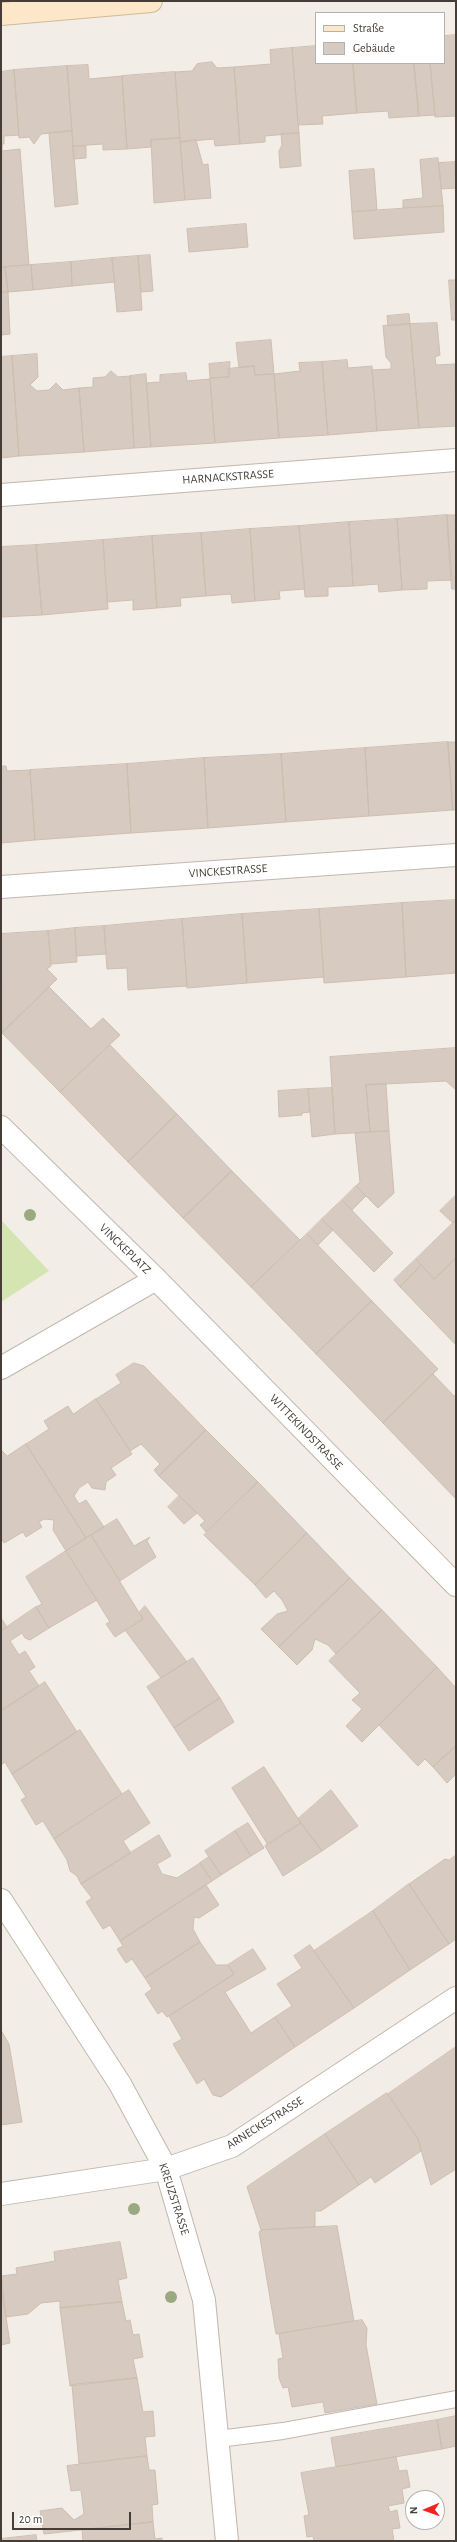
<!DOCTYPE html>
<html>
<head>
<meta charset="utf-8">
<style>
	body { margin:0 }
	#map { position:relative; width:457px; height:2542px; overflow:hidden; background:#f3ede7; font-family:"Alegreya Sans",sans-serif }
	canvas { display:block }
	.frame { position:absolute; inset:0; border:2px solid #453d36; pointer-events:none }
	.legend { position:absolute; left:315px; top:12px; width:130px; height:52px; box-sizing:border-box; background:#fff; border:1px solid #b5b1af; margin:0; padding:5px 7px; list-style:none; font-size:12px; color:#453d36 }
	.legend li { display:flex; align-items:center; gap:8px; height:20px }
	.legend b { width:20px; border:1px solid #b5b1af }
	.north { position:absolute; left:405px; top:2490px; width:40px; height:40px; box-sizing:border-box; background:#fff; border:1px solid #b5b1af; border-radius:50%; rotate:268deg; font-size:11px; font-weight:700; line-height:16px; text-align:center; color:#453d36 }
	.north::after { content:''; display:block; margin:auto; width:14px; height:18px; background:#f02321; clip-path:polygon(50% 0,100% 100%,50% 72%,0 100%) }
	.scale { position:absolute; left:12px; top:2512px; width:119px; height:18px; box-sizing:border-box; border:2px solid #453d36; border-top:0; padding-left:5px; font-size:12px; line-height:14px; white-space:nowrap; color:#453d36; -webkit-text-stroke:3px #fff; paint-order:stroke }
</style>
</head>
<body>
<div id="map">
<canvas width="457" height="2542"></canvas>
<div class="frame"></div>
<ul class="legend">
<li><b style="height:5px;background:#fce8c8"></b>Straße</li>
<li><b style="height:11px;background:#d7cac0"></b>Gebäude</li>
</ul>
<div class="north">N</div>
<div class="scale">20 m</div>
</div>
<script>
const context = document.querySelector('canvas').getContext('2d');
context.lineJoin = 'round';
function paint(path, color) { context.fillStyle = color; context.fill(path, 'evenodd'); }
function trace(path, color, width, dash) { context.strokeStyle = color; context.lineWidth = width; context.lineCap = dash ? 'butt' : 'round'; context.setLineDash(dash || []); context.stroke(path); }
function label(font, color, halo, rows, align = 'center') {
  context.font = font + ' "Alegreya Sans",sans-serif'; context.lineWidth = 3.5; context.setLineDash([]); context.textBaseline = 'middle'; context.strokeStyle = halo; context.fillStyle = color; for (const [text, x, y, turn = 0] of rows) {
    context.save(); context.translate(x, y); context.rotate((+turn || 0) * Math.PI / 180); context.textAlign = isNaN(turn) ? turn : align; if (halo) context.strokeText(text, 0, 0); context.fillText(text, 0, 0); context.restore();
  }
}
paint(new Path2D(`
	M1,1220L49,1271L1,1302Z`), '#d5e5b1');
const building = new Path2D(`
	M456,35V116L435,117L430,63H444V36Z
	M316,46V63H353L357,113L322,116L323,124L298,125L292,48Z
	M292,48L299,133L265,136V142L240,144L234,67L271,64L270,50Z
	M212,62L217,68L234,67L240,144L215,146L214,139L180,142L175,72L192,71L197,64Z
	M353,63H414L419,116L389,118L388,111L357,113Z
	M414,63H430L435,115L419,116Z
	M88,65L89,79L122,76L127,149L103,150V144L73,146L67,66Z
	M67,66L72,131L41,134L34,144L29,137L19,138L14,70Z
	M14,70L19,135L4,136V144H1V72Z
	M175,72L180,138L151,140V147L127,149L122,76Z
	M72,131L78,204L55,207L49,133Z
	M299,133L301,166L280,168L279,151L282,145L281,134Z
	M180,138L185,200L154,203L151,140Z
	M196,140L203,165L208,164L211,198L185,200L180,142Z
	M2,144V151L20,149L29,265L1,267Z
	M73,146H86V158L74,159Z
	M438,158L443,206L403,208V200L423,198L420,160Z
	M455,162L456,188L441,189L439,163Z
	M374,169L377,210L352,212L349,171Z
	M443,206L444,232L354,239L352,212Z
	M246,224L248,247L189,252L187,229Z
	M150,255L153,291L141,292L138,256Z
	M138,256L142,310L117,312L112,258Z
	M112,258L115,282L72,286L71,262Z
	M71,262L72,286L33,290L31,265Z
	M31,265L33,290L8,292L5,267Z
	M1,267H5L8,292H1Z
	M449,280H456V320H452Z
	M1,292H8L10,334L1,335Z
	M409,314L410,324L388,326L387,316Z
	M437,323L440,355L435,357L436,365L455,364L456,426L419,428L410,324Z
	M410,324L419,428L377,431L372,370L391,369V363L386,357L383,326Z
	M271,340L274,374L255,375L254,366L239,368L236,343Z
	M37,354L38,377L30,385L37,391L49,390L56,383L63,390L79,388L84,452L19,456L12,356Z
	M12,356L19,456L1,458V357Z
	M347,360L348,368L372,366L377,431L328,435L322,362Z
	M230,362L229,377L210,378L209,364Z
	M322,362L328,435L279,438L274,374L300,371L299,363Z
	M254,366L255,375L274,374L279,438L215,443L210,378L229,377L228,369Z
	M111,371L118,377L130,376L134,448L84,452L79,388L93,387V378L105,377Z
	M186,373L187,381L210,379L215,443L151,447L146,383L160,382V375Z
	M146,374L151,447L134,448L130,376Z
	M447,515L452,580L427,581V589L402,590L397,519Z
	M447,515H456V589H452Z
	M397,519L402,590L379,592L378,584L353,586L349,522Z
	M349,522L353,586L328,587V596L305,597L299,526Z
	M299,526L305,589L279,591L280,599L255,601L250,529Z
	M250,529L255,601L232,603L231,594L206,596L201,533Z
	M201,533L206,596L180,598L181,606L157,608L152,536Z
	M152,536L157,608L133,610V600L107,602L103,540Z
	M103,540L108,609L42,615L36,545Z
	M36,545L42,615L1,617V547Z
	M448,742H456V810H453Z
	M448,742L453,810L369,816L365,748Z
	M365,748L369,816L286,822L281,754Z
	M281,754L286,822L208,828L204,758Z
	M204,758L208,828L131,833L127,764Z
	M127,764L131,833L35,840L30,770Z
	M1,766H6L7,771L30,770L35,840L1,843Z
	M456,900V973L406,977L402,903Z
	M402,903L406,977L324,983L319,909Z
	M319,909L324,977L247,983L242,914Z
	M242,914L247,983L187,988L182,919Z
	M182,919L187,986L128,990L127,968L107,969L104,926Z
	M104,926L106,954L76,956L75,928Z
	M75,928L77,962L51,964L48,931Z
	M48,931L51,966L47,969L57,979L2,1033L1,934Z
	M49,987L91,1029L103,1018L120,1035L60,1092L2,1033Z
	M110,1045L177,1114L128,1162L60,1092Z
	M456,1048V1090L446,1081L366,1085L370,1132L335,1134L330,1057Z
	M386,1084L389,1131L370,1132L366,1085Z
	M332,1088L335,1134L312,1137L308,1089Z
	M308,1089L310,1112L302,1113V1115L279,1117L278,1091Z
	M177,1114L232,1171L183,1218L128,1162Z
	M389,1131L394,1193L378,1208L356,1186L360,1182L355,1133Z
	M232,1171L300,1240L251,1287L183,1218Z
	M356,1186L366,1196L352,1210L342,1200Z
	M456,1195V1220L453,1223L440,1211Z
	M342,1200L393,1253L374,1272L322,1219Z
	M322,1219L333,1230L318,1245L307,1234Z
	M456,1220V1258L434,1279L416,1259Z
	M307,1234L372,1301L316,1354L251,1287Z
	M456,1258V1345L400,1287L421,1265L434,1279Z
	M416,1259L421,1265L400,1287L394,1280Z
	M372,1301L438,1369L383,1423L316,1354Z
	M134,1363L144,1366L206,1430L159,1476L154,1470L160,1464L141,1444L130,1451L96,1399L121,1383L116,1375Z
	M433,1374L454,1396L456,1395V1499L383,1423Z
	M96,1399L132,1454L111,1468L116,1475L106,1482L105,1490L92,1488L88,1482L79,1488L74,1496L79,1504L86,1500L104,1527L86,1538L26,1444L49,1429L44,1421L68,1406L73,1414Z
	M206,1430L258,1482L206,1532L200,1525L205,1521L159,1476Z
	M26,1444L86,1538L66,1551L53,1530L54,1520L44,1519L39,1522L42,1527L26,1537L23,1532L4,1543L1,1538V1450L7,1456Z
	M258,1482L307,1533L255,1585L204,1535Z
	M179,1496L197,1513L184,1524L168,1507Z
	M117,1519L134,1546L150,1537L147,1541L156,1557L120,1581L91,1535Z
	M307,1533L350,1578L279,1647L261,1629L277,1614L288,1611L282,1600L274,1591L266,1598L255,1585Z
	M91,1535L143,1619L115,1637L106,1624L110,1622L66,1551Z
	M66,1551L97,1600L49,1628L36,1607L42,1604L26,1577Z
	M350,1578L382,1610L336,1654L328,1645L315,1639L312,1650L297,1665L279,1647Z
	M145,1606L187,1662L161,1678L125,1630L143,1619L139,1613Z
	M36,1607L49,1628L30,1640L25,1638L22,1633L10,1641L19,1655L25,1651L35,1667L29,1671L39,1686L1,1711V1631Z
	M382,1610L437,1667L362,1742L346,1726L362,1709L352,1700L360,1693L329,1661Z
	M1,1618L7,1627L1,1631Z
	M193,1658L220,1698L174,1728L147,1687Z
	M437,1667L456,1688V1746L433,1767L425,1759L418,1766L379,1725Z
	M45,1682L77,1732L12,1774L5,1762L1,1765V1711Z
	M220,1698L234,1722L189,1751L174,1728Z
	M80,1730L122,1794L54,1839L43,1821L36,1825L21,1800L26,1797L12,1774Z
	M456,1746V1774L447,1783L433,1767Z
	M264,1767L301,1823L268,1845L232,1788Z
	M129,1790L150,1823L123,1841L131,1853L81,1884L77,1876L70,1871L67,1860L54,1839Z
	M331,1790L358,1826L322,1851L298,1819Z
	M248,1823L264,1848L251,1856L235,1831Z
	M301,1823L322,1851L283,1876L265,1846Z
	M235,1831L251,1856L221,1875L205,1851Z
	M159,1835L171,1856L157,1864L162,1874L177,1878L200,1863L212,1881L120,1941L110,1925L103,1929L86,1902L92,1898L81,1884Z
	M456,1855V1939L449,1944L409,1884L445,1859L449,1860Z
	M209,1857L221,1875L212,1881L200,1863Z
	M409,1884L449,1944L410,1970L373,1911Z
	M206,1885L219,1905L199,1918L194,1917L193,1929L200,1942L145,1978L132,1959L126,1963L117,1949L123,1946L120,1941Z
	M373,1911L410,1970L354,2008L314,1951Z
	M200,1942L216,1965H228L234,1974L167,2017L162,2011L158,2014L145,1994L152,1989L145,1978Z
	M310,1945L354,2008L295,2047L275,2017L292,2006L277,1984L302,1968L294,1956Z
	M253,1949L266,1969L225,1992L251,2033L275,2017L295,2047L221,2097L213,2095L204,2079L197,2084L173,2044L182,2039L169,2016L234,1974L228,1965Z
	M1,2030L9,2044L22,2122L1,2125Z
	M456,2047V2169L431,2185L418,2139L388,2094Z
	M387,2093L418,2139L421,2151L375,2183L371,2177L359,2185L325,2134Z
	M325,2134L359,2185L321,2211H315V2227L261,2230L247,2187Z
	M337,2226L354,2321L276,2334L259,2232L261,2230Z
	M120,2242L127,2278L118,2280L122,2302L60,2308V2301L41,2303L28,2314L6,2317L1,2276L17,2274L16,2268L55,2261L54,2252Z
	M1,2285L10,2343L1,2345Z
	M122,2302L126,2321L130,2320L133,2335L139,2334L143,2357L133,2359L137,2378L70,2386L60,2308Z
	M362,2320L367,2328L366,2345L377,2404L325,2413L323,2402L292,2407L288,2387L283,2388L279,2378L278,2359L283,2358L279,2334Z
	M137,2378L143,2412L153,2411L155,2436L145,2437L147,2456L79,2464L72,2385Z
	M456,2416V2446L442,2449L437,2420Z
	M437,2420L442,2449L336,2467L331,2438Z
	M147,2456L149,2470H155L158,2504L152,2505L153,2522L44,2534L40,2511L62,2508L74,2520L84,2514L81,2490L71,2491L67,2466Z
	M396,2457L399,2471L407,2470L410,2487L402,2489L404,2503L388,2506L390,2512L397,2510L400,2528L392,2529L394,2541H314L313,2536L307,2537L304,2516L309,2515L301,2473Z
	M153,2522L155,2539L162,2538V2541H83L82,2530Z
	M36,2535L37,2541H1V2539Z`);
paint(building, '#d7cac0');
trace(building, '#cebeb0', 1);
const service = new Path2D(`
	M218,2439L283,2431L456,2399`);
const minor = new Path2D(`
	M1,495L456,460
	M1,887L456,855
	M1,1368L156,1279
	M1,1900L120,2084L166,2169L204,2300L227,2541
	M1,2194L166,2169L232,2146L456,1998`);
const tertiary = new Path2D(`
	M1,1127L156,1279L456,1585`);
const secondary = new Path2D(`
	M1,14L151,1`);
trace(service, '#c1b7ad', 18);
trace(minor, '#c1b7ad', 24);
trace(tertiary, '#c1b7ad', 24);
trace(secondary, '#d0ba98', 24);
trace(service, '#fff', 16);
trace(minor, '#fff', 22);
trace(tertiary, '#fff', 22);
trace(secondary, '#fce8c8', 22);
context.fillStyle = '#9aaa80';
for (const [x, y] of [
	[30,1215],
	[134,2209],
	[171,2297]
]) { context.beginPath(); context.arc(x, y, 6, 0, 2 * Math.PI); context.fill(); }
label('12px', '#453d36', '#fff', [
	["HARNACKSTRASSE",228,477,-4],
	["VINCKESTRASSE",228,871,-4],
	["VINCKEPLATZ",125,1249,44],
	["WITTEKINDSTRASSE",306,1432,46],
	["ARNECKESTRASSE",265,2123,-32],
	["KREUZSTRASSE",174,2199,72]
]);
</script>
</body>
</html>
